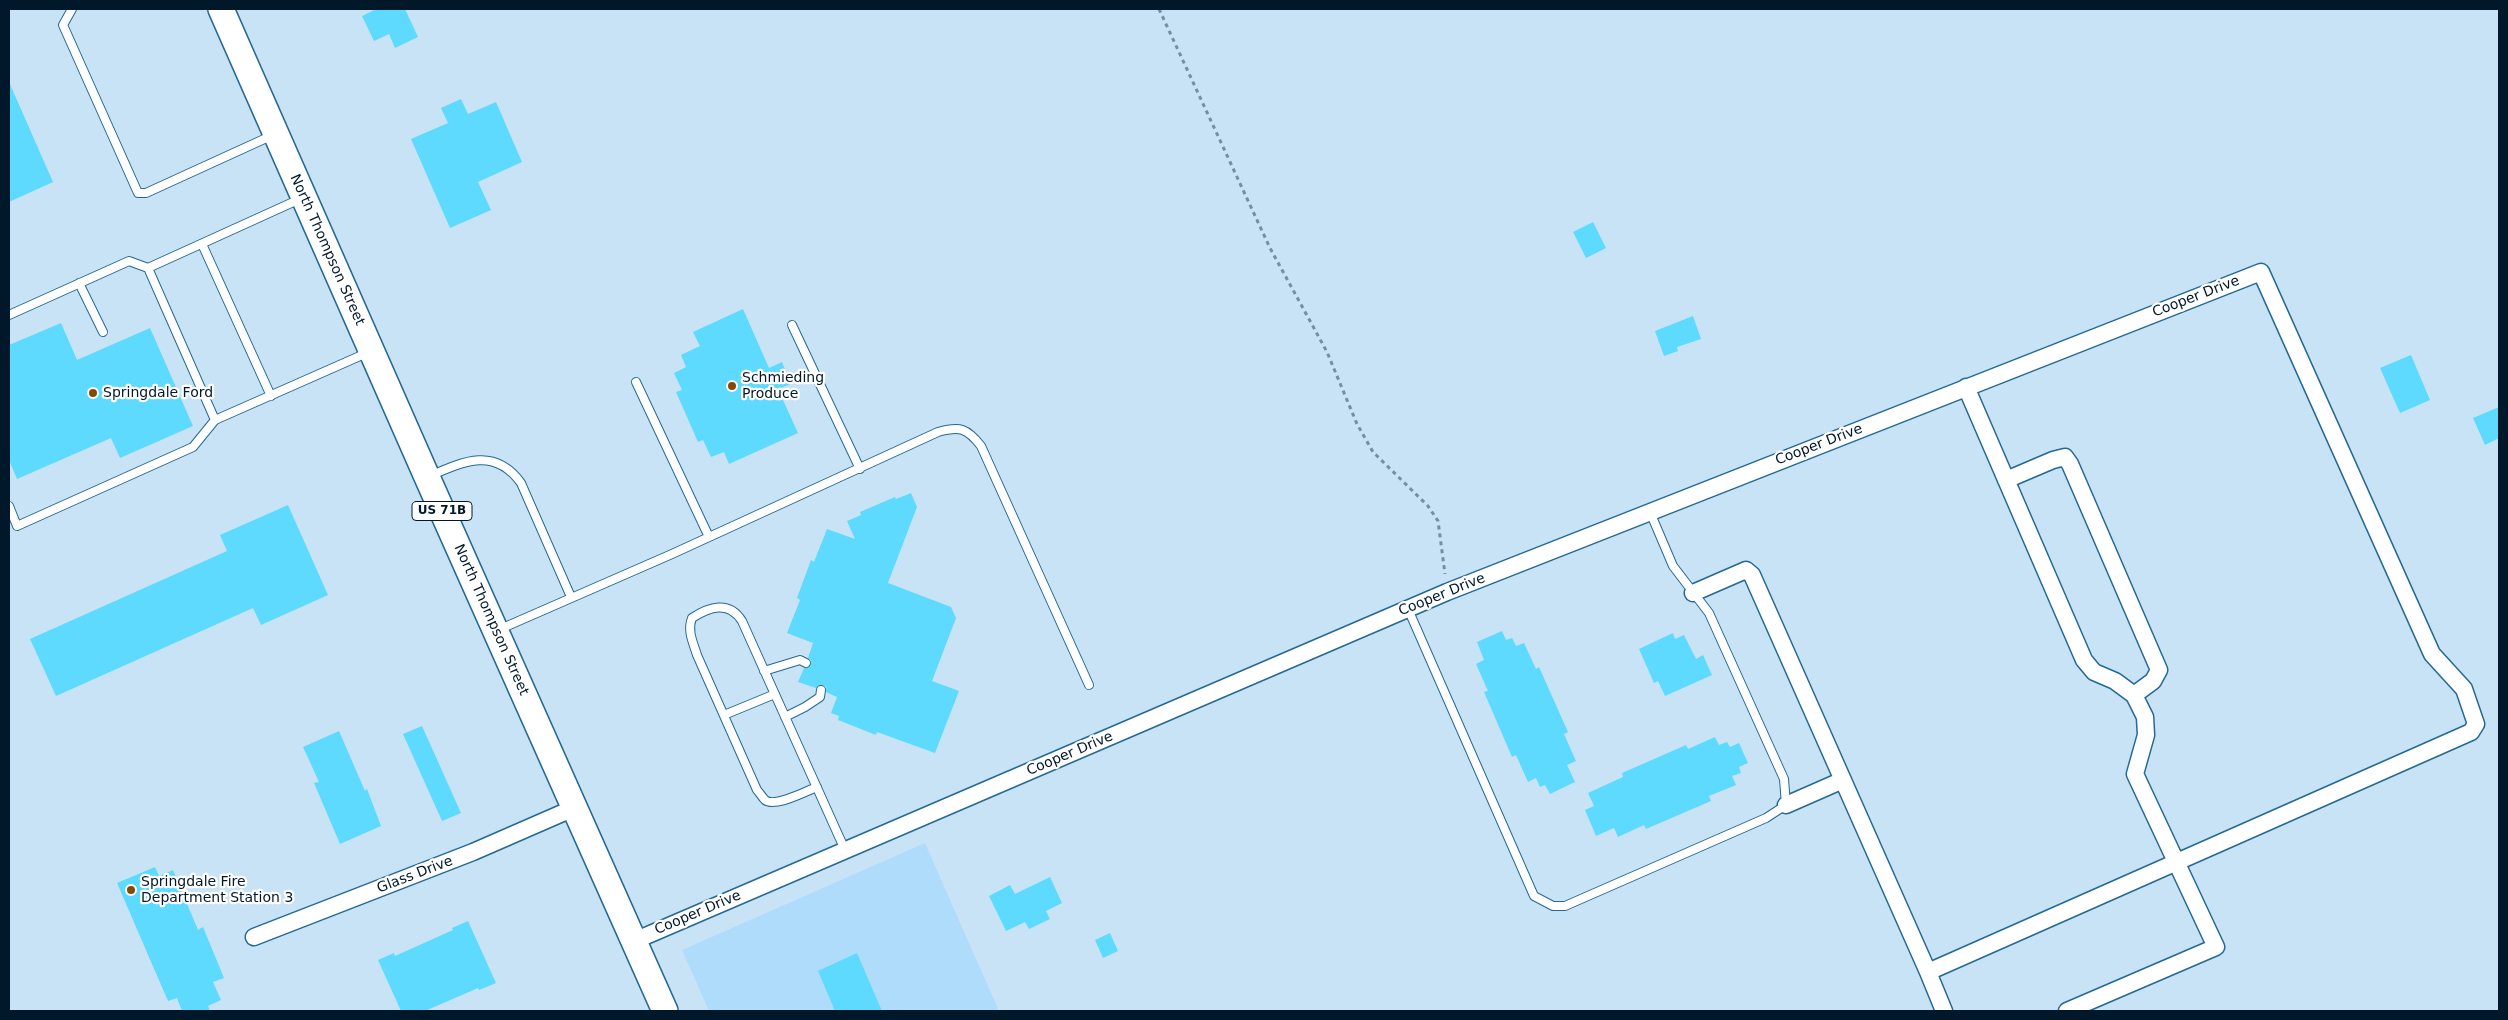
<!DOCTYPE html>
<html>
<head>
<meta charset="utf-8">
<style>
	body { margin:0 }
	#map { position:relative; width:2508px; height:1020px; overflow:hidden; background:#c9e3f6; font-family:"DejaVu Sans",sans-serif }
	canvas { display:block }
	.frame { position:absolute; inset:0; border:10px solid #00182a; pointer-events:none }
</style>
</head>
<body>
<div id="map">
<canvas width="2508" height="1020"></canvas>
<div class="frame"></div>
</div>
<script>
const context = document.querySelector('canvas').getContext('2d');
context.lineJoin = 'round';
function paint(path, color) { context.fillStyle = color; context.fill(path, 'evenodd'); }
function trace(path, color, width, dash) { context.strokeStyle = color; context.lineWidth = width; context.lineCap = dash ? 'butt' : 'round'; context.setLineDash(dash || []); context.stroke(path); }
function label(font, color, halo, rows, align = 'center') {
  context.font = font + ' "DejaVu Sans",sans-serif'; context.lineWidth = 4.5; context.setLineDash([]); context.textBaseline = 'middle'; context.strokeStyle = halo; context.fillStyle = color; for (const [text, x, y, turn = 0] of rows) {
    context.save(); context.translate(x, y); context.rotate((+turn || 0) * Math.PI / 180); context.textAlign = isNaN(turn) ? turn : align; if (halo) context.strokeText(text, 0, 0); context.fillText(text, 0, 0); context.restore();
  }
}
paint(new Path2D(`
	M925,843L999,1011H709L682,950Z`), '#b0dcfc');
paint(new Path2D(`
	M376,9H405L418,37L395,48L389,34L374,41L362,16Z
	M9,82L53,182L9,202Z
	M461,99L468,114L496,102L522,162L478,182L491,210L450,228L411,139L448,123L441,108Z
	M1593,222L1606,248L1586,258L1573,232Z
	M743,309L769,368L782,362L791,384L778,389L798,433L729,464L724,452L711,457L703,440L698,442L676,392L682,390L674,373L686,367L681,355L700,346L693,332Z
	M1693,316L1701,339L1677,347L1678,351L1664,356L1655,331Z
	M61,323L77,360L150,328L193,426L120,458L111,438L17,479L9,460V345Z
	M2411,355L2430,400L2400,413L2380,368Z
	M2499,407V438L2485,445L2473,418Z
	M911,493L917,507L888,583L951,607L956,618L932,681L959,691L935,753L877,732L876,735L838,720L839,716L831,713L837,697L826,692V687L822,685L816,688L798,682L804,668L811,665V660L808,658L813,643L787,633L800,600L797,598L811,560L814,562L827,529L855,539L847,521L861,515L860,512L895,497L896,499Z
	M288,505L328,595L261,625L253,608L56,696L30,639L227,551L220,535Z
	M1502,631L1506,640L1512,638L1516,646L1524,643L1536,669L1539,667L1568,732L1564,734L1576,761L1567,765L1575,782L1550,794L1545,785L1540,787L1536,778L1528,782L1516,755L1512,757L1484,692L1488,691L1476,664L1484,660L1477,642Z
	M1673,633L1675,639L1684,635L1696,659L1703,655L1712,675L1665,696L1658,681L1654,683L1639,649Z
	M422,726L461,813L442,821L403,734Z
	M339,731L365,791L367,789L381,826L340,844L314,783L319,782L303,747Z
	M1715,737L1719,745L1727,742L1730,747L1739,743L1748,763L1739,767L1741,773L1732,776L1736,785L1709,796L1711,801L1646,829L1644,825L1618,837L1614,828L1596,836L1585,810L1594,806L1588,793L1623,777L1622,773L1686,745L1688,749Z
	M155,867L159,876L173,870L198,930L203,927L224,978L213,982L221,1000L208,1006L210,1011H182L177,998L168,1001L117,883Z
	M1050,877L1062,903L1046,911L1050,919L1029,929L1025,922L1006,931L989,896L1010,885L1015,894Z
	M468,921L496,983L479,990L478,988L425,1011H401L378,960L394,953L395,956L453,930L452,928Z
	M1110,933L1118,951L1103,958L1095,940Z
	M857,953L882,1011H835L818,971Z`), '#5ddafe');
const lane = new Path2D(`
	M72,9L63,25L138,193H146L273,135
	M300,199L148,268L215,420L369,352
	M202,244L271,396
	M79,283L103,332
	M9,315L129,261L148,268
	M792,325L860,469
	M636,382L709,537
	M430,476C464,461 495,447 521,483L571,597
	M9,506L17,526L193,447L215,420
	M1408,609L1534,896L1553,906H1565L1766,818L1786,805L1784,779L1709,613L1673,566L1650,512
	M498,630L672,554L938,432C960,426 967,428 981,446L1089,685
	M764,671L800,660L806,663
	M724,715L775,694
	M785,717L805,707L820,697L821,690
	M817,787C806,791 775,808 765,800C762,797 760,793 757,790L697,655C693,642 687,631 692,618C709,607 729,600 742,621C776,697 811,774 845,850`);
const street = new Path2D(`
	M1966,387L2084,660L2094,672L2115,681L2134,695L2145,717L2146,735L2135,774L2216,947L2067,1011
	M2006,480L2053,460L2065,457L2070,464L2159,670L2153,681L2134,695
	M1786,805L1843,780
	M254,937L473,852L574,808
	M634,941L1447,592L2261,272L2432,654L2464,689L2476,724L2471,732L1928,972L1752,575L1746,570L1693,593
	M1928,972L1944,1011`);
const primary = new Path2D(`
	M221,9L427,477L665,1011`);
trace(lane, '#246993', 10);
trace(street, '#246993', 19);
trace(primary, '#246993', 28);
trace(new Path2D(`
	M1159,9L1270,248L1327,352L1357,424L1373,452L1428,506L1438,521L1445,574`), '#758ea1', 3, [4, 4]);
trace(lane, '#fff', 8);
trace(street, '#fff', 16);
trace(primary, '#fff', 25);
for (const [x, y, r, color] of [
	[732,386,5,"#854903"],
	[93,393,5,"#854903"],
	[131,890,5,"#854903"]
]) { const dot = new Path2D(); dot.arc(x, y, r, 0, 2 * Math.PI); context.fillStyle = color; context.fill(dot); trace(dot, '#fff', 2); }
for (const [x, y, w] of [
	[442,511,60]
]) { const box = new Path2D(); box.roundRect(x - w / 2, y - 9.5, w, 19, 4); context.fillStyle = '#fff'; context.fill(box); trace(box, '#00182a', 1); }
label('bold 12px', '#00182a', null, [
	["US 71B",442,511]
]);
label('14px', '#00182a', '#fff', [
	["North Thompson Street",327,250,66],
	["Cooper Drive",2196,297,-21],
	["Cooper Drive",1819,445,-21],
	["Cooper Drive",1442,595,-22],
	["North Thompson Street",491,620,66],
	["Cooper Drive",1070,754,-23],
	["Glass Drive",415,875,-21],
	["Cooper Drive",698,913,-23]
]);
label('14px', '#00182a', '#fff', [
	["Schmieding",742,378],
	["Produce",742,394],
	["Springdale Ford",103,393],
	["Springdale Fire",141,882],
	["Department Station 3",141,898]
], 'left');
</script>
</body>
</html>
